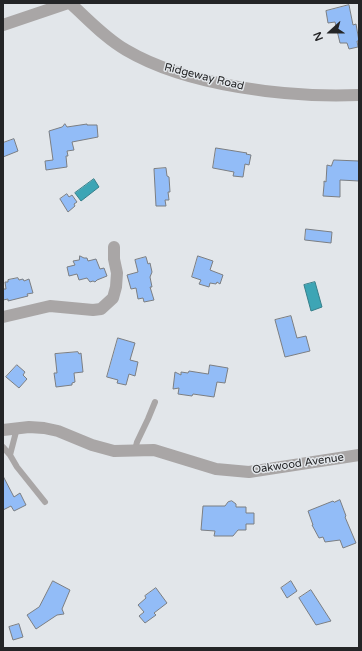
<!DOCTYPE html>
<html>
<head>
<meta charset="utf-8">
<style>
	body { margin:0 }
	#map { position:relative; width:362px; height:651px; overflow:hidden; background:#e2e6ea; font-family:"Varela Round",sans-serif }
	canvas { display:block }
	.frame { position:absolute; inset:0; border:4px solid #242527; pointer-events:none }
	.north { position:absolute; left:310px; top:12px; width:40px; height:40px; -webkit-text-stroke:3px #e2e6ea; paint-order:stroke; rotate:249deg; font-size:11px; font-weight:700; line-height:16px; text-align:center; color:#242527 }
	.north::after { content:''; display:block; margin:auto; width:14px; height:18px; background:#242527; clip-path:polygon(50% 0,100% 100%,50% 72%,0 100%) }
</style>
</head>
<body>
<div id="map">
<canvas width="362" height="651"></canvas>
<div class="frame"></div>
<div class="north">N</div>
</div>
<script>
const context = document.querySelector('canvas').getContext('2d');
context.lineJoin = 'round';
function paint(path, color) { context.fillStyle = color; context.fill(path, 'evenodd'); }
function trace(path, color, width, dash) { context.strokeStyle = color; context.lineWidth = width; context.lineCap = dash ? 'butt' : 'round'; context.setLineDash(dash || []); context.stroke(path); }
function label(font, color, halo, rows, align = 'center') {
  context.font = font + ' "Varela Round",sans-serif'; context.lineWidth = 3; context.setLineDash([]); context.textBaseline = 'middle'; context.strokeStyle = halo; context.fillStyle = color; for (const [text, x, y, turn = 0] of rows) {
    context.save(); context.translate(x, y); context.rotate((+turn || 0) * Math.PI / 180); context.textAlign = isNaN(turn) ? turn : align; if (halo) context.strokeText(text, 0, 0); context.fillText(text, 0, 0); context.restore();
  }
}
const water = new Path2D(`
	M94,179L99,187L81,201L75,193Z
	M315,282L322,307L311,311L304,285Z`);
paint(water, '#3da5b5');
trace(water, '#367f8a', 1);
const building = new Path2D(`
	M349,5L353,25L356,24L359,41H357L358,47L349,49L347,43H340L335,22L328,23L326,11Z
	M65,124L67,127L87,124V125H97L98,137L72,142L74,150L67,151L68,156H66L67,167L46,170L45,161L53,160L49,131L62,127Z
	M14,139L18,151L3,157V143Z
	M216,148L247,153L246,154L251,155L249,165L245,164L243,177L233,176L234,172L213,168Z
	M334,160L359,161V181L340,180V197L323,196L324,185V181L326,182L327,165L331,166Z
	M166,168L167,176L169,177L170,192H168L169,200H165L166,206H156L154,169Z
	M67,194L69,197L72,195L77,202L74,204L75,206L68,212L60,199Z
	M306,229L332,232L331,243L305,240Z
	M80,256L84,258H87L88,261L96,259L100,269L104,268L107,276L97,280L95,282L93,281L90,282L87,278L79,280L77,274L69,276L67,267L75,265L73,261L79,260Z
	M198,256L213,261L210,270L223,275L220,284L217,282L216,284L210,283L209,287L199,284L201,280L192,277Z
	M146,257L148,264L150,263L152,272L150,277L152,287H150L154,300L144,302L143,298L138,299L136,288L131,289L127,275L138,272L135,260Z
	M18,278L19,280L23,279L24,281L29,279L33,293L27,294L28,296L8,301V299L3,300V289H6L5,282H8V280Z
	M291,316L297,338L306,336L310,351L285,357L275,320Z
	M118,338L135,343L130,360L138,362L135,376L129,374L126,385L117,383L118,380L107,377Z
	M78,352L79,354L81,353L83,372L74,373L75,382L72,383V385L56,387L54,373H57L55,354Z
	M17,365L25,372L23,375L27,379L19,388L6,377Z
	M210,365L228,368L225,383L217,382L214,397L193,394L192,396L178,394L179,388L173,389L175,372L181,375V372L188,373L189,371L208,374Z
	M3,476L14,497L20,493L26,505L14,511L11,506L3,510Z
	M340,500L346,516L345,517L356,543L343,548L340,540L325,542L323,537L319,538L312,525H313L308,511L333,501L334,502Z
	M232,501L236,504V507H246V513H254V524H246V530H238L233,536H214L215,531L201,530L203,506H225L228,502Z
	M53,581L70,590L62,609L64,614L57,615L36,629L27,615L39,607Z
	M291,581L297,591L287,598L281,588Z
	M156,588L167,603L154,613L156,615L145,623L139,616L144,612L138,605L146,598L145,596Z
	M311,590L331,621L316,625L299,598Z
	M19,624L23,637L13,640L9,627Z`);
paint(building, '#92bcf7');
trace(building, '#7b7e82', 1);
trace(new Path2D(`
	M3,447L10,455L17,467L45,502
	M135,450L137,442L148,419L155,402
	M10,455L17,428`), '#a9a6a6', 6);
trace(new Path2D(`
	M70,3C88,19 105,38 126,50C187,86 289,98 359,95
	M3,25L68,3
	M3,317L50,306L93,310L101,309L113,298L116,287L117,273L114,259V247
	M3,430L29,427L44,428L58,431L92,445L114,451L154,450L216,469L249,472L359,455`), '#a9a6a6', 12);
label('11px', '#242527', '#e2e6ea', [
	["Ridgeway Road",204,77,14],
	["Oakwood Avenue",298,464,-8]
]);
</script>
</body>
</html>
